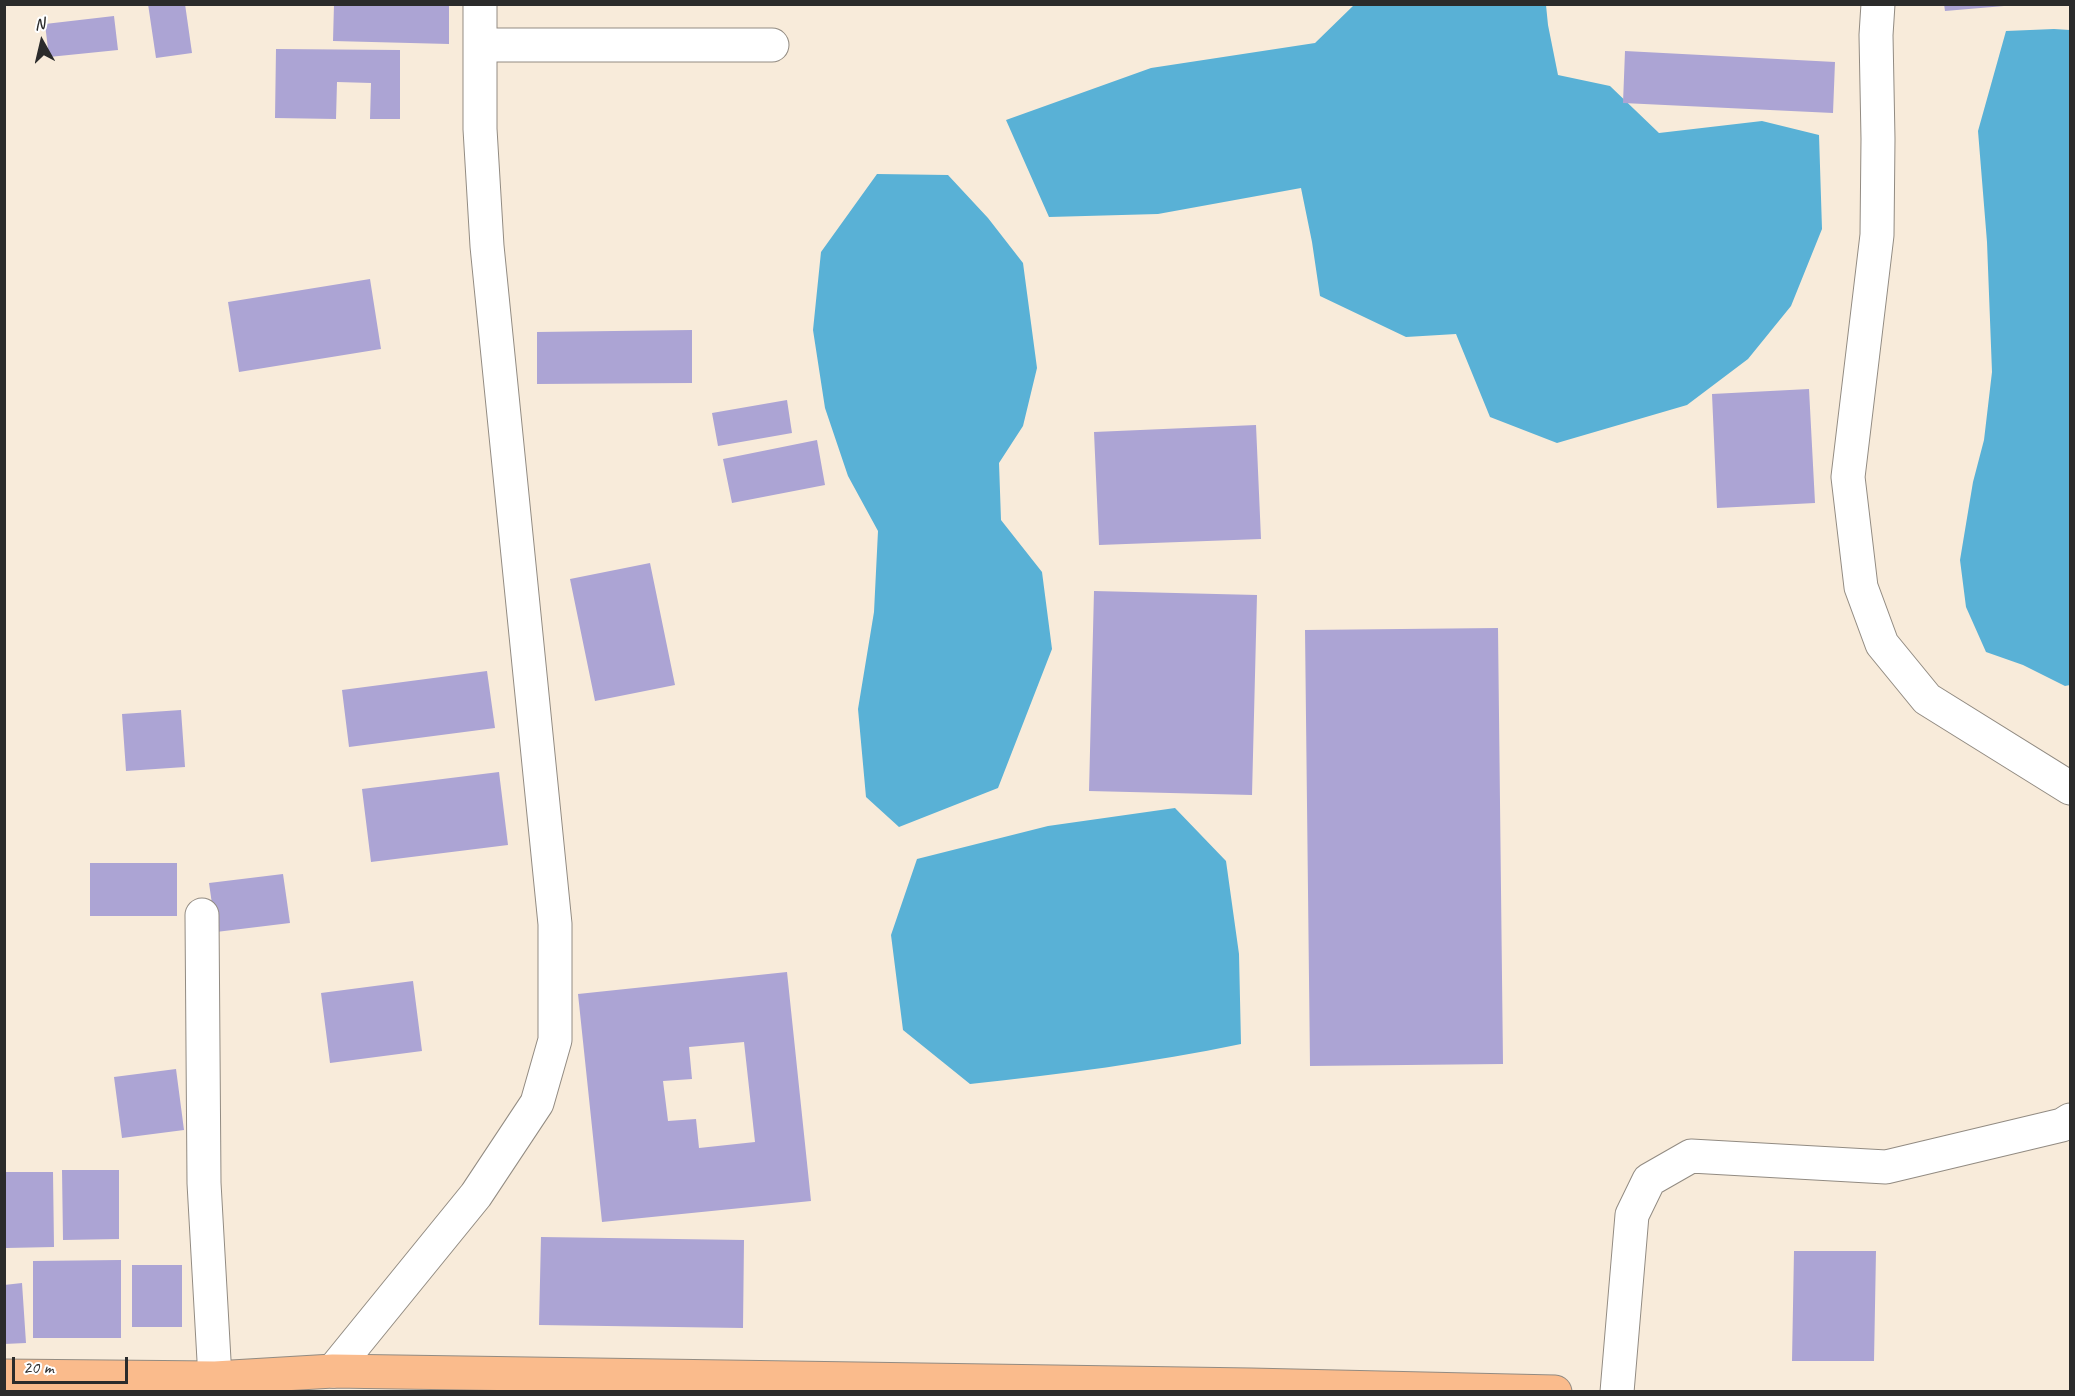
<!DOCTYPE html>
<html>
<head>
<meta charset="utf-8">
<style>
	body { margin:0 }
	#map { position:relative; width:2075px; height:1396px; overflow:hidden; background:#f8ebda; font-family:Caveat,sans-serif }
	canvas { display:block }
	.frame { position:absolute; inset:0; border:6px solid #2b2b2b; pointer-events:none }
	.north { position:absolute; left:12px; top:12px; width:60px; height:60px; -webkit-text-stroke:4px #fff; paint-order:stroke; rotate:352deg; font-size:16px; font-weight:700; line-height:24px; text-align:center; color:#2b2b2b }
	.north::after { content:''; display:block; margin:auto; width:21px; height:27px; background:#2b2b2b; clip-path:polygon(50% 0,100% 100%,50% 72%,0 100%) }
	.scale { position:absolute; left:12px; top:1357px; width:116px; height:27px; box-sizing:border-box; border:3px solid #2b2b2b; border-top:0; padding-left:8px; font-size:18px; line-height:21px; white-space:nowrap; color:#2b2b2b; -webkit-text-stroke:4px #fff; paint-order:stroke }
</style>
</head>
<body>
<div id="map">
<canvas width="2075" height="1396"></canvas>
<div class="frame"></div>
<div class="north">N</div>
<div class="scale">20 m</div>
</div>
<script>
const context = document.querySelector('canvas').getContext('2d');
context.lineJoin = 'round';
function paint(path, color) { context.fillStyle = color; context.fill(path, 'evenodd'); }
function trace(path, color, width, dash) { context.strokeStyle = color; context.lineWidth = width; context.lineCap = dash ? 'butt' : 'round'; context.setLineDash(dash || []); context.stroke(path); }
paint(new Path2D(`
	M1354,5H1546L1548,25L1558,75L1610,86L1659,133L1762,121L1819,135L1822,229L1791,306L1748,359L1687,405L1557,443L1490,417L1456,334L1406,337L1320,296L1312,242L1301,188L1158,214L1049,217L1006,120L1151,68L1315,43Z
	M2054,29L2070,30V685L2065,686L2023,665L1986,652L1966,607L1960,560L1973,482L1984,440L1992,372L1987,242L1978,131L2006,31Z
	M877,174L948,175L988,218L1023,263L1037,368L1023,426L999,463L1001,520L1042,572L1052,649L998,788L899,827L866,797L858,709L874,612L878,531L848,476L825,408L813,330L821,252Z
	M1175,808L1226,861L1239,954L1241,1044C1151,1063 1061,1074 970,1084L903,1030L891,935L917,859L1048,826Z`), '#59b1d6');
paint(new Path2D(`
	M148,4H185L192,53L156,58Z
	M334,4L449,6V44L333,41Z
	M1944,4H2004V6L1945,11Z
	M114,16L118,50L49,57L45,24Z
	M276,49L400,50V119H370L371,83L337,82L336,119L275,118Z
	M1625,51L1835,62L1833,113L1623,103Z
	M370,279L381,349L239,372L228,302Z
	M692,330V383L537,384V332Z
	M1809,389L1815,503L1717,508L1712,394Z
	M787,400L792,433L718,446L712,413Z
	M1256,425L1261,539L1099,545L1094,432Z
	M817,440L825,485L732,503L723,459Z
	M650,563L675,685L595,701L570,579Z
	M1094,591L1257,595L1252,795L1089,791Z
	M1498,628L1503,1064L1310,1066L1305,630Z
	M487,671L495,728L349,747L342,690Z
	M181,710L185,767L126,771L122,714Z
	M499,772L508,845L371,862L362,789Z
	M90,863H177V916H90Z
	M283,874L290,923L216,932L209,883Z
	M787,972L811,1201L602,1222L578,994ZM744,1042L755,1142L699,1148L696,1119L668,1121L663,1081L692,1079L689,1047Z
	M413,981L422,1051L330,1063L321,993Z
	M176,1069L184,1130L122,1138L114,1077Z
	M62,1170H119V1239L63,1240Z
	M6,1172H53L54,1247L6,1248Z
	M541,1237L744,1240L743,1328L539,1325Z
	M1794,1251H1876L1874,1361H1792Z
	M121,1260V1338H33V1261Z
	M132,1265H182V1327H132Z
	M22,1283L26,1343L4,1344V1285Z`), '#aca4d4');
const minor = new Path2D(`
	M1878,4L1876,35L1878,139L1877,235L1848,477L1861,587L1882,644L1927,699L2070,788
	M480,45H772
	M202,915L204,1183L215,1378
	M333,1371L476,1195L537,1103L555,1040V924L487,246L480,129V4
	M1617,1392L1632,1215L1649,1180L1691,1156L1886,1167L2062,1125L2070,1120`);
const major = new Path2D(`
	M4,1376L215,1378L333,1371L1251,1385L1555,1392`);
trace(minor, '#928b82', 35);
trace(major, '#928b82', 35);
trace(minor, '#fff', 33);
trace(major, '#fabb8c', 33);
</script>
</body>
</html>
